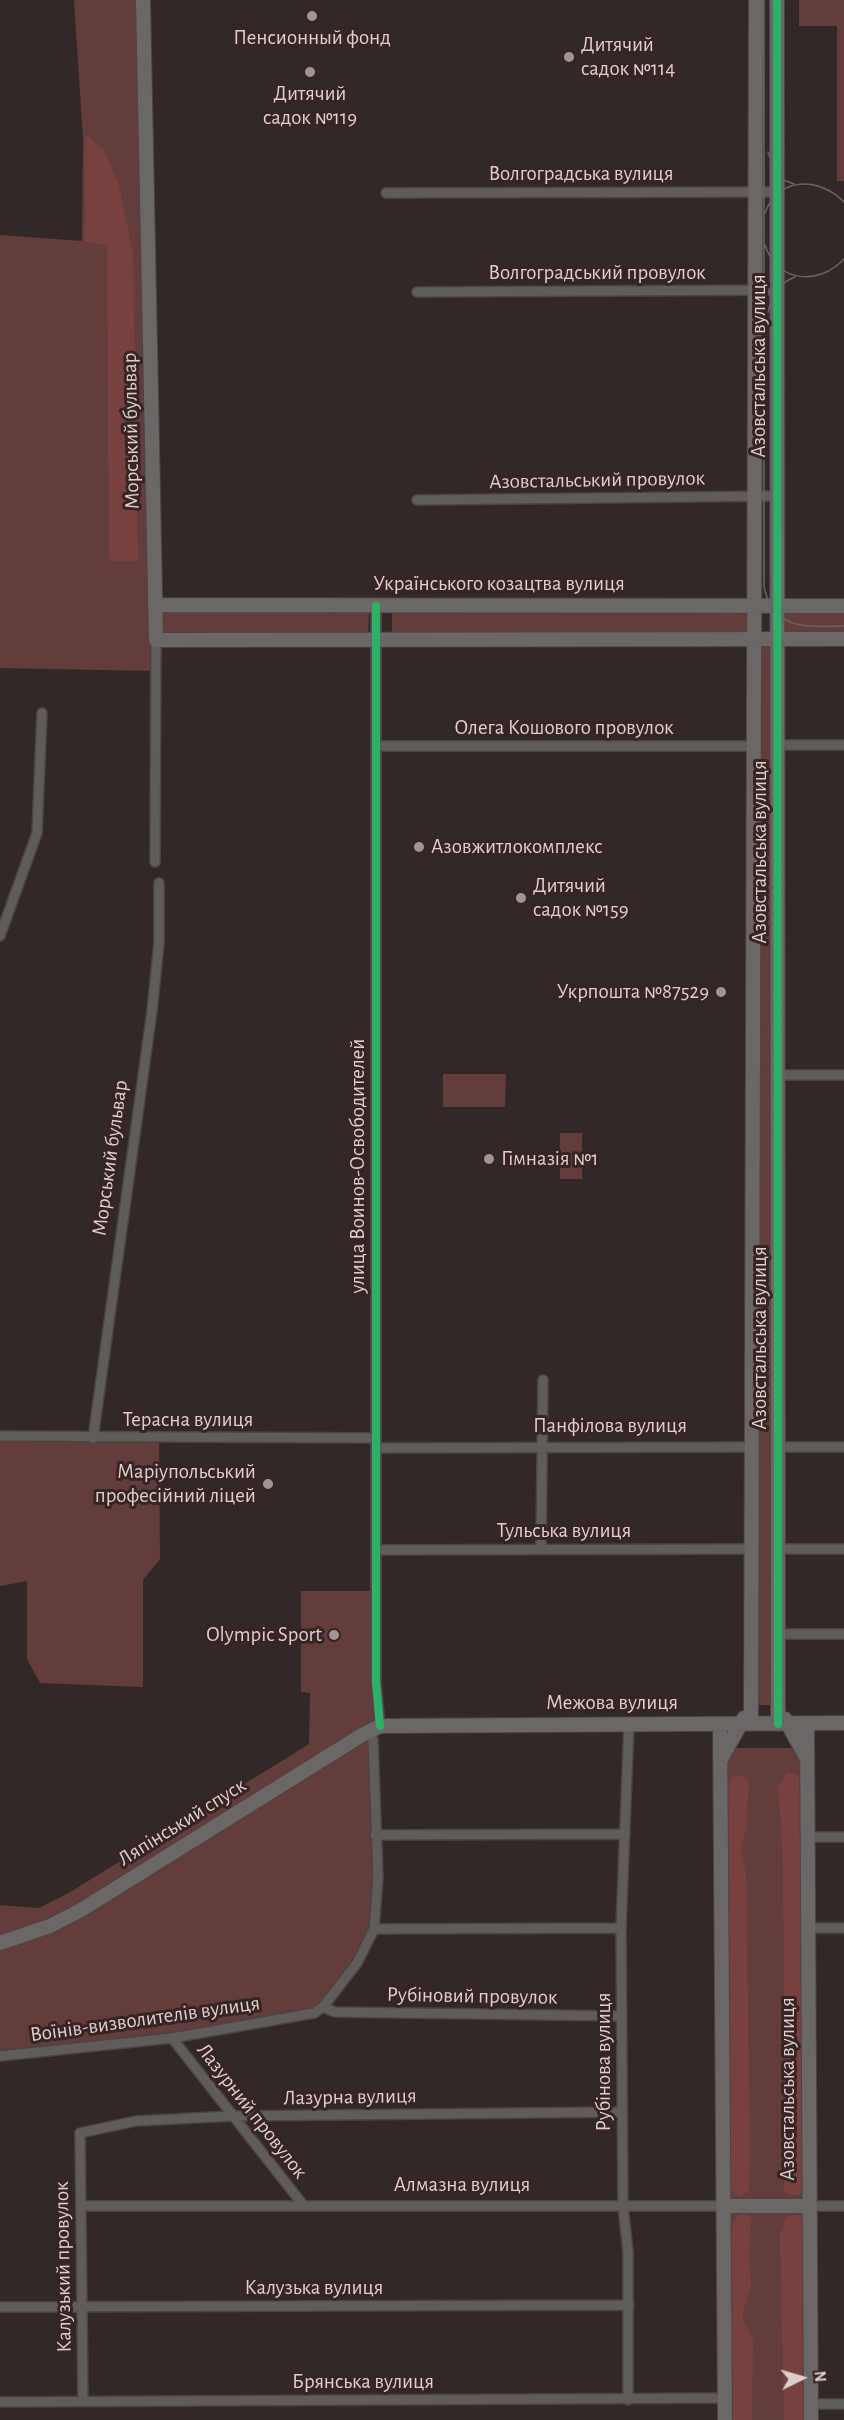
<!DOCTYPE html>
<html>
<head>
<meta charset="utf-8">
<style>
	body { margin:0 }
	#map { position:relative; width:844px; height:2420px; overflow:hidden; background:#322828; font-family:"Alegreya Sans",sans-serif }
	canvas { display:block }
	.north { position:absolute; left:772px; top:2348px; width:60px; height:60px; -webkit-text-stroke:4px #372423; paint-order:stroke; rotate:85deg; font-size:16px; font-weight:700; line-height:24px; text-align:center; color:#dccfce }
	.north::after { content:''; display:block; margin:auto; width:21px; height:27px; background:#dccfce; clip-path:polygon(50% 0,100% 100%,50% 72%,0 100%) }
</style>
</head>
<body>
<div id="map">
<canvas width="844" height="2420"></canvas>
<div class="north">N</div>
</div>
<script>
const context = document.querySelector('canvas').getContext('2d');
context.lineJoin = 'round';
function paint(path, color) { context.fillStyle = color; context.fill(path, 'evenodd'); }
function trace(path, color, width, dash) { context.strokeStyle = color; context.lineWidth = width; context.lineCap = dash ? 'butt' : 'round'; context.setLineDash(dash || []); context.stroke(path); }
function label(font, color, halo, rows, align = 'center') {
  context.font = font + ' "Alegreya Sans",sans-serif'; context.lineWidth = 6; context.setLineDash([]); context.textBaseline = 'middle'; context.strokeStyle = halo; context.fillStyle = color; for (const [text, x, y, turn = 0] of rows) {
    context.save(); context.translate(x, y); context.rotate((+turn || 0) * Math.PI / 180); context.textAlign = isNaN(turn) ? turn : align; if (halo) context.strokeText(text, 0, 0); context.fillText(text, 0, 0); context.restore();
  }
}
paint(new Path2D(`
	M74,0H139L153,671L0,668V235L82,241L83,139Z
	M799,0H844V181H837V26H799Z
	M159,608H369L368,636H160Z
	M392,608L751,609L749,636H392Z
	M781,609H844V636H781Z
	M756,642H776L775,1705H753Z
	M443,1074H506L505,1107H443Z
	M560,1133H582V1179H560Z
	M159,1437L160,1559L143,1580V1687L40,1683L27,1659V1581L0,1586V1438Z
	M301,1591H376L374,1929L323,2007L172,2038L0,2056V1905L39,1908L72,1891L309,1744L310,1693L301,1692Z
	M731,1748H798L805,1760L809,2420H728L723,1763Z`), '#623d3b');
paint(new Path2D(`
	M87,135L104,150L119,185L133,254L138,561H109L107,245L85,242V140Z
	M787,1773L798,1775L800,1782L805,2139L803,2190L798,2195H789L784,2192V1950L782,1835L778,1787Z
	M738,1775L746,1778L749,1782L746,1828L741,1851L746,1874L750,2149L749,2191L739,2197L730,2190L727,1939L730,1906L726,1789L730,1779Z
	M745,2214L751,2218L749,2259L751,2285L743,2311V2319L753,2340L752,2420H733L731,2229L738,2215Z
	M794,2215L801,2216L803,2223L804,2420H784L780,2236L786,2217Z`), '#78413f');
const street = new Path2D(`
	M386,193L777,192
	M417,292L777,290
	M417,500L777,496
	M376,606V1682L380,1726
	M778,745H844
	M376,746H753
	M155,862L156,640
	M0,936L37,833L42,713
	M778,1075H844
	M0,1436L376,1438
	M93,1438L152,1011L159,943V883
	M778,1447H844
	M376,1448L751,1447
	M541,1549L543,1380
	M778,1549H844
	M376,1550L751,1549
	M778,1634H844
	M375,1835L625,1834
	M808,1837H844
	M808,1928H844
	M374,1929L621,1928
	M323,2007L335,2012L622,2016
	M172,2038L304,2206
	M0,2056L172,2038L314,2013L323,2007L357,1963L374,1929L378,1877L373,1740L369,1731
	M81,2206H724
	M810,2206H844
	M0,2307L629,2305
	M83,2400L80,2133L136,2121L233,2116L622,2112
	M628,2400V2252L623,2206L621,1928L629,1724
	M0,2402L725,2398
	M811,2404H844`);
const secondary = new Path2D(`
	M143,0L156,640L844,639
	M777,0L778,1724
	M155,605L844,606
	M785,1719L806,1757
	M751,1723L756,0
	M807,1723L811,2420
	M720,1724L725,2420
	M721,1759L744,1718
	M0,1943L50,1926L81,1910L362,1735L380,1726L844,1723
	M724,2206H810`);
trace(street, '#4c4443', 12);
trace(secondary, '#4c4443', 16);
trace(street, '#605c5c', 9);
trace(secondary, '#6c6767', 14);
trace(new Path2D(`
	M764,0V587C774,632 807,626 844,626
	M768,152L778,178L794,184
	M765,213C778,176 820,177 844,202
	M765,245C777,283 819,286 844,259
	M768,312C772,295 779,283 795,277`), '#696463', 1.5);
trace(new Path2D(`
	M777,0L778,1724
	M376,606V1682L380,1726`), '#2db169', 8);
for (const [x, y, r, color] of [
	[312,16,6,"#a09594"],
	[569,57,6,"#a09594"],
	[310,72,6,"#a09594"],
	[419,847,6,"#a09594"],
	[521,898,6,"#a09594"],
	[721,992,6,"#a09594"],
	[489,1159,6,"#a09594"],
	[268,1484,6,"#a09594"],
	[334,1635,6,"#a09594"]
]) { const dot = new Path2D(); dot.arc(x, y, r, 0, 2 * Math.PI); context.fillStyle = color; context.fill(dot); trace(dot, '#372423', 2); }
label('21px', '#dccfce', '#372423', [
	["Пенсионный фонд",312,38,"center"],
	["Дитячий",581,45],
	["садок №114",581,69],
	["Дитячий",310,94,"center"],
	["садок №119",310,118,"center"],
	["Азовжитлокомплекс",431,847],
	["Дитячий",533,886],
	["садок №159",533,910],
	["Укрпошта №87529",709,992,"right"],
	["Гімназія №1",501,1159],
	["Маріупольський",256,1472,"right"],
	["професійний ліцей",256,1496,"right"],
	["Olympic Sport",322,1635,"right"]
], 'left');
label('21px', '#dccfce', '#372423', [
	["Волгоградська вулиця",581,174],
	["Волгоградський провулок",597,273],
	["Азовстальська вулиця",759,366,-90],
	["Морський бульвар",131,431,-91],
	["Азовстальський провулок",597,480,-1],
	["Українського козацтва вулиця",499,584],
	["Олега Кошового провулок",564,728],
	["Азовстальська вулиця",760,852,-90],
	["Морський бульвар",110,1158,-82],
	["улица Воинов-Освободителей",358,1166,-90],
	["Азовстальська вулиця",760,1338,-90],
	["Терасна вулиця",188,1420],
	["Панфілова вулиця",610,1426],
	["Тульська вулиця",564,1531],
	["Межова вулиця",612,1703],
	["Ляпінський спуск",182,1822,-32],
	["Рубіновий провулок",472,1996,1],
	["Воїнів-визволителів вулиця",145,2019,-8],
	["Рубінова вулиця",604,2062,-90],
	["Азовстальська вулиця",788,2089,-90],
	["Лазурна вулиця",350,2097,-1],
	["Лазурний провулок",252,2111,52],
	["Алмазна вулиця",462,2185],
	["Калузький провулок",63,2267,-91],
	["Калузька вулиця",314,2288],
	["Брянська вулиця",363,2382]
]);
</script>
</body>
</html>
